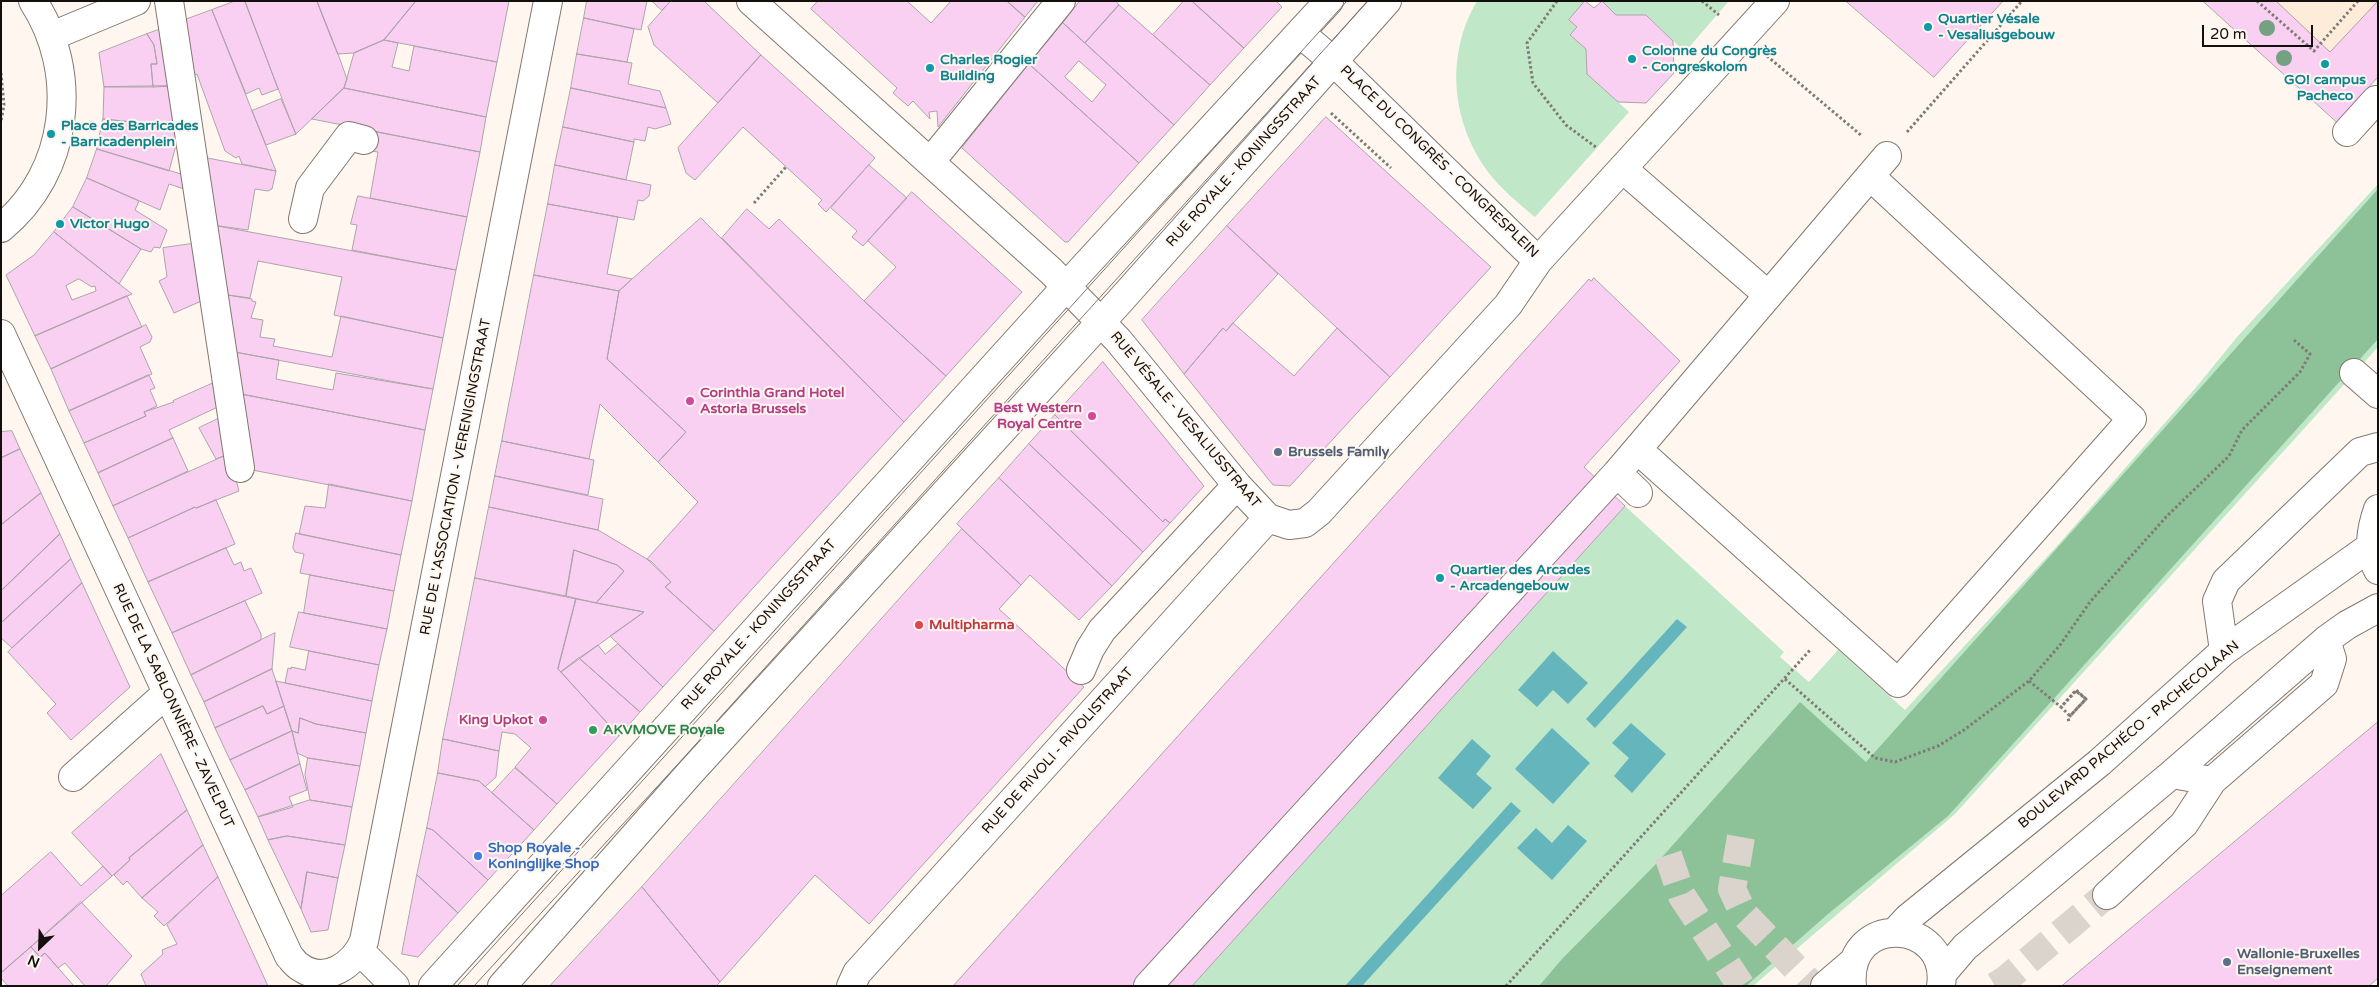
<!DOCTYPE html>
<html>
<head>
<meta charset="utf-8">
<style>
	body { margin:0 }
	#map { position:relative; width:2379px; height:987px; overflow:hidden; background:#fff7ef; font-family:"Varela Round",sans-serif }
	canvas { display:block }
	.frame { position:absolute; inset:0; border:2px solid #120f0c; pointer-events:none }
	.north { position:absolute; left:15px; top:922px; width:50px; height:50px; -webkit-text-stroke:4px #fff7ef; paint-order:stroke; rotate:204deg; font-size:14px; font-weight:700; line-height:20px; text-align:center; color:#120f0c }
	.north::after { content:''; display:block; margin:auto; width:18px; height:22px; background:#120f0c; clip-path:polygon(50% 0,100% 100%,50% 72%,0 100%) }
	.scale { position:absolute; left:2202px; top:25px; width:111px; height:22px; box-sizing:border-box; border:2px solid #120f0c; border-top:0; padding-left:6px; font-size:15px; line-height:18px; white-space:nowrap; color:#120f0c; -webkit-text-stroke:4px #fff7ef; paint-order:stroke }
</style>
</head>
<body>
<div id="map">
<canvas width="2379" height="987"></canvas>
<div class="frame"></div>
<div class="north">N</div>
<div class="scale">20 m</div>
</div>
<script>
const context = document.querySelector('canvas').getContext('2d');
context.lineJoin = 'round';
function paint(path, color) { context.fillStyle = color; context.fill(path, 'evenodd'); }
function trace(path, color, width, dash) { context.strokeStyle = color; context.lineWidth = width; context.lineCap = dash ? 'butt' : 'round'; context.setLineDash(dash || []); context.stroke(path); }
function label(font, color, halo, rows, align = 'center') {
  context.font = font + ' "Varela Round",sans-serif'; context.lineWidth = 4; context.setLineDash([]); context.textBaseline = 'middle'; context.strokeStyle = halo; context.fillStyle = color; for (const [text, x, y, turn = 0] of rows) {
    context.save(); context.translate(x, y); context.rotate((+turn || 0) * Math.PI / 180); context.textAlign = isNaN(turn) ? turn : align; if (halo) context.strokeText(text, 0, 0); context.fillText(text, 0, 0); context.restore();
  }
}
paint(new Path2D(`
	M2203,1H2378V77L2337,122Z`), '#fcecd9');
paint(new Path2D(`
	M1477,1H1585L1569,20L1577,27L1570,35L1586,49L1587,74L1629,112L1535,217C1518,203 1501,189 1488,172C1451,122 1445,55 1477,1Z
	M1602,1H1729L1685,52L1646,15H1616Z
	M2378,184V347L1955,814L1753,986H1192L1625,506L1784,652L1780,657L1809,682L1838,650L1905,710L2056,547L2198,385L2237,337Z`), '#c0e8c8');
paint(new Path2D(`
	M2378,189V339L1948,816L1828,914L1746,986H1539L1562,959L1655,865L1800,702L1866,762Z`), '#8dc298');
paint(new Path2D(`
	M1677,619L1687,627L1595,728L1586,719Z
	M1553,651L1588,683L1568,704L1553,690L1537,707L1518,690Z
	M1631,723L1666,754L1632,793L1614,776L1629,758L1612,743Z
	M1552,728L1590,763L1553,804L1515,769Z
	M1472,739L1491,756L1476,774L1492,788L1473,809L1438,778Z
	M1511,802L1521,811L1362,986H1345Z
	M1568,825L1587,841L1552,880L1517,848L1536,828L1552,843Z`), '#64b6bc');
const building = new Path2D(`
	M235,1H245L278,89L262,95L259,88L246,94L212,10Z
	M245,1H317L338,54L347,79L344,88L296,134Z
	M317,1H416L384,40L354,53L338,54Z
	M416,1H509L497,62L384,40Z
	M587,1H647L641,30L584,18Z
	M652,1H671L662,10Z
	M671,1H704L761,55L718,103L654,45L648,27Z
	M818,1H907L931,23L951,1H1007L1025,17L938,127L937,111L929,112L930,119L913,101L908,106L893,93L897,88L811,9Z
	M1007,1H1038L1025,17Z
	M1080,1H1116L1119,5L1085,43L1063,23Z
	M1184,1H1192L1244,48L1210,85L1153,35Z
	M1192,1H1276L1282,7L1244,48Z
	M1585,1L1594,8L1602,1L1616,15H1646L1673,41L1674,73L1646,103L1618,102L1587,74L1586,49L1570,35L1577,27L1569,20Z
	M1846,1H2003L1934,77Z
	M2203,1H2276L2330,52L2378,1V77L2337,122Z
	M1119,5L1210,85L1174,125L1085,43Z
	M212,10L276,171L242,164L239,156L236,158L225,151L197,74L191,76L182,21Z
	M584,18L634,29L627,62L577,54Z
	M1063,23L1174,125L1139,163L1029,64ZM1079,61L1106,85L1092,102L1065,77Z
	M167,27L175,86L153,87L151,64H157L154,45L147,34Z
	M147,34L154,45L157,64H151L153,87H104L99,53Z
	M384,40L398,43L392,67L409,71L414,46L497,62L486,117L344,88L354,53Z
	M577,54L632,63L628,84L660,91L666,108L571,88Z
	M761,55L875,158L826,212L818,204L822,200L743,127L695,180L686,173L678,148Z
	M1029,64L1139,163L1068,242H1065L962,148Z
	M175,86L181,127L103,119L104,87Z
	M344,88L486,117L480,152L312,119Z
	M571,88L666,108L671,124L655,129L648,127L645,141L634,139V142L563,127Z
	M281,99L296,134L266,145L252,111Z
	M1326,117L1491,267L1390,377L1227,226Z
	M103,119L181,127L169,171L97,149Z
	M563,127L634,142L626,180L555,165Z
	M366,130L480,152L467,217L370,198L378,152L362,150Z
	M97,149L188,176L190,191L169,184L160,210L87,178Z
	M202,157L276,171L272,189L268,191L255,189L248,230L212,225Z
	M555,165L651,185L649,196L643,201L638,200L634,220L548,204Z
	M869,165L907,198L863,246L852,237L857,231L831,208Z
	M87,178L139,201L135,210L167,230L160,248L154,247L151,252L141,249L73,207Z
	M912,192L1022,292L946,376L864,301L896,267L868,241Z
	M358,196L467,217L456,270L352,250L357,225L351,224Z
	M548,204L618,217L607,274L632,279L619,291L534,275Z
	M73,207L141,249L119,284L54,232Z
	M747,209L769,229L779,219L864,301L946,376L904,422L722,238Z
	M701,218L904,422L714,631L665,587L671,582L647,559L698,502L658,462L686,432L607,359L619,291Z
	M212,225L456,270L443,338L334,315L342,277L258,261L250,298L221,294Z
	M1227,226L1278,274L1226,331L1223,328L1184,374L1142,320Z
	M54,232L132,294L35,336L6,275L34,255ZM79,279L92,287L95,286L96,291L72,300L66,286Z
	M198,243L206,299L174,313L159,281L167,277L163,248Z
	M534,275L619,291L607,359L686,432L658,462L600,404L589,459L502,441Z
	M1594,278L1680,361L1584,467L1625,506L1192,986H953L1589,279L1591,281Z
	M221,294L252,299V301L256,302L251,318L263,320L260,337L275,339L273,346L332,357L341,316L443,338L433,389L229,351Z
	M127,296L142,327L51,369L35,336Z
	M1233,323L1294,376L1337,328L1390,377L1290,486L1273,485L1184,374L1223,328L1226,331Z
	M146,325L152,337L150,342L140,347L152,374L69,411L51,369Z
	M229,351L279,360L276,379L333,390L336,373L433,389L425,430L236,393Z
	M1103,362L1204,486L1170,523L1165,519L1163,522L1055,415Z
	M149,375L155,388L150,390L157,406L144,412L146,416L84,443L69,411Z
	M218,381L222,405L169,430L173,438L98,473L84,443L146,416L144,412L174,402L173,401Z
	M236,393L425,430L412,501L247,469Z
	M1055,415L1163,522L1165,519L1170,523L1143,552L1029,444Z
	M222,417L229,454L216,459L199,428Z
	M12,431L20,449L1,458V432Z
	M173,438L188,471L113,506L98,473Z
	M502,441L594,460L588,495L495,476Z
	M1029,444L1143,552L1112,586L999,478Z
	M20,449L41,493L1,525V458Z
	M229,454L239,491L196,508L195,507L128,538L113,506Z
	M495,476L603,499L598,530L489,507Z
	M999,478L1112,586L1079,620L1030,575L1021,585L957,524Z
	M329,484L412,501L401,555L299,534L305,506L325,508Z
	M41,493L60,534L1,591V525Z
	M216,500L235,544L148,582L128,538L195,507L196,508Z
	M489,507L598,530L652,562L671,582L665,587L714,631L663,687L610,636L644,612L596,603L624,571L617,565L574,550L566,596L475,578Z
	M962,529L1021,585L999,609L1084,687L869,924L815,875L720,982L642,887Z
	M296,533L401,555L394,591L300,573L304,554L295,552L293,548Z
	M60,534L71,559L1,623V591Z
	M226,548L234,565L241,562L244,571L251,568L262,593L172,633L148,582Z
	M574,550L617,565L624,571L596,603L566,596Z
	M71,559L82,583L12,648L1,638V623Z
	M310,575L394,591L387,629L304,613Z
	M475,578L576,599L558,669L619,736L557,804L515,767L531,748L515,734L502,732L499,751L443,739Z
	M82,583L130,687L71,740L47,713L56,704L8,652Z
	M576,599L644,612L561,672L558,669Z
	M245,601L261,634V640L191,675L172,633Z
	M299,612L387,629L379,665L290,647Z
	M275,633L272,669L204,702L191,675Z
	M618,644L663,687L640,712L579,658L598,645L605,654Z
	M309,651L379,665L372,701L285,683L288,668L291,669V667L305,670Z
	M579,658L640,712L619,736L561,672Z
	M272,669L284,706L267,714L263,706L215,728L204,702Z
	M276,681L372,701L366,733L316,724L300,718L298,733L292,731Z
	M263,706L267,714L284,706L292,731L230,760L215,728Z
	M300,718L316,724L366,733L360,766L308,758L297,753L292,731L298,733Z
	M2378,722V978L2369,986H2062Z
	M292,731L300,764L245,790L230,760Z
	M443,739L499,751L496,777L485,787L479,781L438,773Z
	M161,754L187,810L129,858L130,860L112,876L72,833Z
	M308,758L360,766L352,807L310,800L305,775Z
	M300,764L307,790L289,797L293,807L258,817L245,790Z
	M515,768L557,804L534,830L492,793Z
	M438,773L479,781L534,830L488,880L433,830L427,828Z
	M310,800L352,807L345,845L287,836L268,840L258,817Z
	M187,810L203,845L142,898L127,881L123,885L114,875L130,860L129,858Z
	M427,828L433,830L488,880L458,913L417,875Z
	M287,836L345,845L338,878L307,872L301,909L268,840Z
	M203,845L218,877L164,926L154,916L158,912L142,898Z
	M51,852L81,886L103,866L112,876L1,973V896Z
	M307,872L338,878L328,930L311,932L301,909Z
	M417,875L458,913L418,957L402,954Z
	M218,877L268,986H146L141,974L163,954L162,950L177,944L167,925Z
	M642,887L720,982L716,986H550Z
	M81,902L132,956L106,986H85L65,963L58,968L45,953L40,957L31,947Z
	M31,947L40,957L45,953L74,986H8L1,978V973Z`);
paint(building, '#fad0f2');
trace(building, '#ada3ab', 1);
trace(new Path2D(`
	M1741,837L1732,889L1743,913L1813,986
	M1668,855L1682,896L1741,986
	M1995,986L2005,980L2105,896`), '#dbd4cd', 28, [28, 14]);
const minor = new Path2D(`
	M169,1L240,468
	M751,1L1051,271L1118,340L1237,485L1268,518L1289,525L1305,523L1319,512L1508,305L1538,261L1775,1
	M1300,33L1333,61L1538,261
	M52,36L136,1
	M2347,132L2376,100
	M931,161L1061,1
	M1623,169L1768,295
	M303,219L310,188L349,136L364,140
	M1,228C69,173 80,73 33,1
	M1,334L289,956C292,959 296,965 300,967C325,985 354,965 364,941L548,1
	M2354,373L2378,394
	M1638,450L1898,683L2132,419L1870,176
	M1638,493L1617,473L1887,156
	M2378,509C2371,529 2367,550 2378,570
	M2224,651L2217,601L2226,581L2360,452L2378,447
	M1081,670L1090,649L1102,630L1237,485
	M2172,774L2212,781L2324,684L2332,659L2326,640
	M73,777L167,693
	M2107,895L2184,824L2212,781
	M1895,932L1908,918L2099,763L2224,651L2370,547
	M360,951L395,986
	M1942,974L1965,947L2172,774L2326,640L2347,625L2378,608
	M433,986L1084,267L1329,1
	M502,986L689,774L1120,301L1387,1
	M851,986L857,973L1268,518
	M1148,986L1617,473
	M1825,986L1853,962
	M1852,986C1845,911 1951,919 1941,986`);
trace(minor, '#817870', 30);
trace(new Path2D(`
	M1557,1L1527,43L1533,83L1566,125L1597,148
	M1702,1L1719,15
	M2257,1L2314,51L2358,1
	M1767,56L1862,136
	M1,73L4,105L1,121
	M1331,113L1391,168
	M1907,132L2022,1
	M754,203L786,167
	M1785,679L1875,758L1895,762L1938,746L1964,730L2029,681L2060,645L2090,602L2167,516L2229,456L2242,430L2300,372L2310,354L2294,340
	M2029,681L2061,707L2076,691L2086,699L2070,716L2061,707L2076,690L2086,699L2068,718L2069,722
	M1506,986L1811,649`), '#7f7a75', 3, [2.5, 2.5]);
trace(minor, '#fff', 28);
trace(new Path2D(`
	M457,986L1347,1
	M474,986L678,764L1368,1`), '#7d7772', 1);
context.fillStyle = '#73a182';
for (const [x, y] of [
	[2267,28],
	[2284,58]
]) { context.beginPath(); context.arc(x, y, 8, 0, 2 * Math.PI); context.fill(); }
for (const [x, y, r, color] of [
	[1928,27,5,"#0f9aa8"],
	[1632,59,5,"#0f9aa8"],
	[2325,64,5,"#0f9aa8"],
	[930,68,5,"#0f9aa8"],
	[51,134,5,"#0f9aa8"],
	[60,224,5,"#0f9aa8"],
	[690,401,5,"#d1479c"],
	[1092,416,5,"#d1479c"],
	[1278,452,5,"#5c6f8a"],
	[1440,578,5,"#0f9aa8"],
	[919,625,5,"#e0444e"],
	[543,720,5,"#d1479c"],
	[593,730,5,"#2e9e5b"],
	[478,856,5,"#3f7fe0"],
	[2227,962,5,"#5c6f8a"]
]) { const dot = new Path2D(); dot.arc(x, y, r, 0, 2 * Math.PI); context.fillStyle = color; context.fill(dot); trace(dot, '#fff7ef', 2); }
label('bold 14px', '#0d838f', '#fff7ef', [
	["Quartier Vésale",1938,19],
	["- Vesaliusgebouw",1938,35],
	["Colonne du Congrès",1642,51],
	["- Congreskolom",1642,67],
	["Charles Rogier",940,60],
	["Building",940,76],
	["GO! campus",2325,80,"center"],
	["Pacheco",2325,96,"center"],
	["Place des Barricades",61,126],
	["- Barricadenplein",61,142],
	["Victor Hugo",70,224],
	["Quartier des Arcades",1450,570],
	["- Arcadengebouw",1450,586]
], 'left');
label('14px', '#120f0c', '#fff7ef', [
	["RUE ROYALE - KONINGSSTRAAT",1244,162,-48],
	["PLACE DU CONGRÈS - CONGRESPLEIN",1439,162,44],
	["RUE VÉSALE - VESALIUSSTRAAT",1185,420,50],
	["RUE DE L'ASSOCIATION - VERENIGINGSTRAAT",456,477,-79],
	["RUE ROYALE - KONINGSSTRAAT",759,625,-48],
	["RUE DE LA SABLONNIÈRE - ZAVELPUT",173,706,65],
	["BOULEVARD PACHÉCO - PACHECOLAAN",2129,735,-40],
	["RUE DE RIVOLI - RIVOLISTRAAT",1058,751,-48]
]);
label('bold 14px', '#b23c85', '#fff7ef', [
	["Corinthia Grand Hotel",700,393,"left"],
	["Astoria Brussels",700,409,"left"],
	["Best Western",1082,408],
	["Royal Centre",1082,424],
	["King Upkot",533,720]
], 'right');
label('bold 14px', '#4e5e75', '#fff7ef', [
	["Brussels Family",1288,452],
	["Wallonie-Bruxelles",2237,954],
	["Enseignement",2237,970]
], 'left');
label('bold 14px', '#be3a42', '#fff7ef', [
	["Multipharma",929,625]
], 'left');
label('bold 14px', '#27864d', '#fff7ef', [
	["AKVMOVE Royale",603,730]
], 'left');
label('bold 14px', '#366cbe', '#fff7ef', [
	["Shop Royale -",488,848],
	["Koninglijke Shop",488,864]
], 'left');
</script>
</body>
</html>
